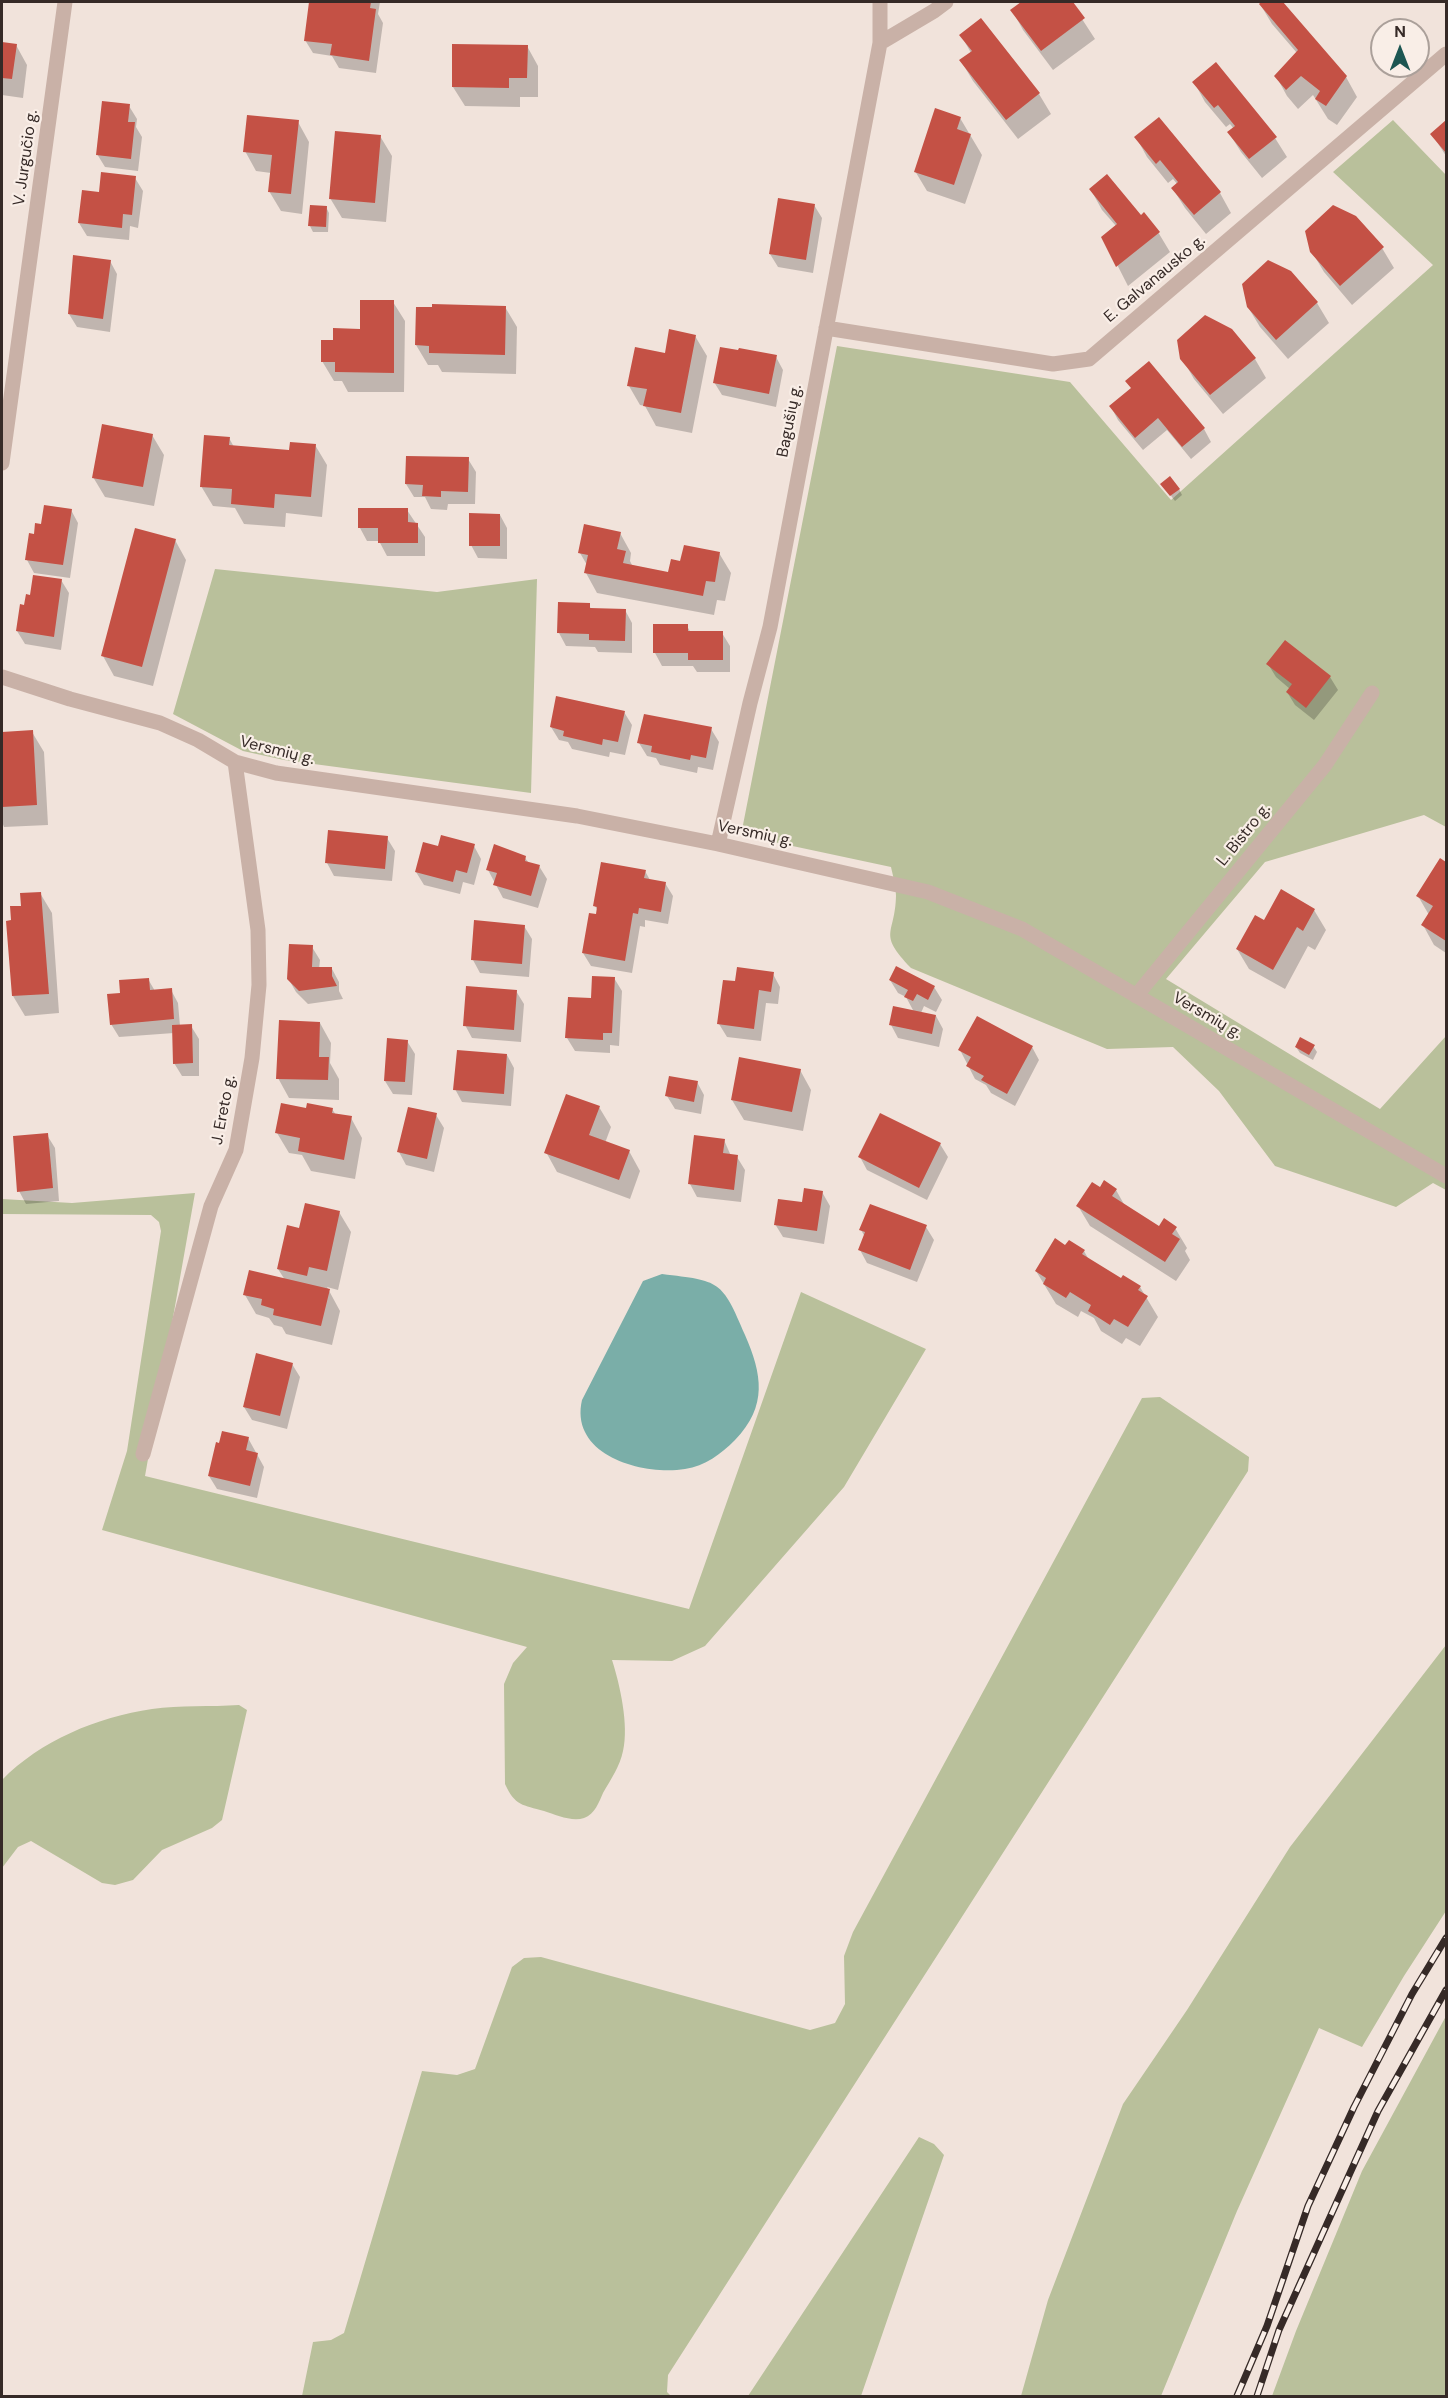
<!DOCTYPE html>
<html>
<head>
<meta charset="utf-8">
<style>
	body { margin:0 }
	#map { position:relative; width:1448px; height:2398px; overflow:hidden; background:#f1e3db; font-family:"DM Sans",sans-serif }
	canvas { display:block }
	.frame { position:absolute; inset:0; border:3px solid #362a27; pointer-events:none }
	.north { position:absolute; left:1370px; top:18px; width:60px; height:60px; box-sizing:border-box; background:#f9eee7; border:2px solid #aba09a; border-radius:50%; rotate:0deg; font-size:16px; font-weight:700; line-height:24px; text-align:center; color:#362a27 }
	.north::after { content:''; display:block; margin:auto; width:21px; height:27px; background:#1d5652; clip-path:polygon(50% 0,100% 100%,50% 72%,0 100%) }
</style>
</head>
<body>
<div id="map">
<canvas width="1448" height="2398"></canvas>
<div class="frame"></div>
<div class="north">N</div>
</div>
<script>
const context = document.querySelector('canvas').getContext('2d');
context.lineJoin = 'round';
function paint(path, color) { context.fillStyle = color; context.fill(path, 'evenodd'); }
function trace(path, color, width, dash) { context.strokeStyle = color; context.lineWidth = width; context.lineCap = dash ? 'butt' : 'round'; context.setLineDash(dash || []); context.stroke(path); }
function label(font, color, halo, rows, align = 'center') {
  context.font = font + ' "DM Sans",sans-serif'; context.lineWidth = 4.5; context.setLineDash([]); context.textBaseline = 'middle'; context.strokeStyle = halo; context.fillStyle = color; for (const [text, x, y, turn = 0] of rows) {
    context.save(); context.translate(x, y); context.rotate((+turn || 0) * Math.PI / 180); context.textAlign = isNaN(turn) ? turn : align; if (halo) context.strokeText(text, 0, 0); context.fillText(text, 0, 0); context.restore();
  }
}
paint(new Path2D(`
	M1393,120L1446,175V827L1424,815L1265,862L1166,979L1380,1109L1446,1036V1190L1433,1183L1396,1207L1275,1166L1219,1091L1173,1047L1107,1049L911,968C877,932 895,936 896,896C896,887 893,876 891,867L741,835L837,346L1070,382L1171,500L1433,265L1333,172Z
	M215,569L437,592L537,579L531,793L284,760L243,751L173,714Z
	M195,1193L145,1476L689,1609L801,1292L926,1349L844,1487L705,1646L672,1661L612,1660C620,1685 629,1725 623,1751C620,1766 611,1779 603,1793C599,1802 595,1814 584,1818C572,1822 556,1815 544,1811C523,1805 515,1806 505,1784L504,1684L513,1663L527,1647L102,1530L127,1451L161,1231L159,1222L151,1215L2,1214V1199L72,1203Z
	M1160,1397L1249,1457L1248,1471L668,2375L667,2392L671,2396H302L313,2342L331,2340L344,2333L422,2071L457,2075L475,2069L512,1967L524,1958L541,1957L810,2030L835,2023L845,2004L844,1956L853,1932L1142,1398Z
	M1446,1645V1911L1404,1976L1362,2047L1319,2028L1237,2211L1161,2396H1021L1048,2300L1123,2104L1187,2010L1290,1847Z
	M239,1705L247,1710L222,1820L212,1828L162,1850L133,1880L115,1885L102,1883L31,1841L18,1847L2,1868V1780C40,1741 97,1717 152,1709C180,1705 211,1707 239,1705Z
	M1446,2016V2396H1272L1296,2331L1362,2171Z
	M919,2137L934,2144L944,2155L861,2396H748Z`), '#b9c09b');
paint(new Path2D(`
	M662,1274C720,1281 722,1280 745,1335C762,1374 768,1406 735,1440C721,1454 705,1466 685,1469C644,1476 569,1456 582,1400L643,1281Z`), '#7aaea8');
paint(new Path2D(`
	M311,2L335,4L336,2H380L378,14L383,23L376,73L339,68L332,56L313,53L305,40Z
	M1024,2H1071L1095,39L1053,70L1023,30L1012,10Z
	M1263,2H1281L1346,77L1357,97L1337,125L1328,119L1313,95L1298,109L1287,96L1276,76L1297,53L1272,24L1260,4Z
	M981,20L1039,94L1051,114L1018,139L973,81L961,61L971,53L961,35Z
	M2,43L16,45L27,65L23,98L2,95V97Z
	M527,46L538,66V97H520V107L465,106L453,87Z
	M1194,82L1275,138L1287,157L1262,178L1241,152L1229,133L1234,129L1230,124L1226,127L1205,102Z
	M129,106L137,119L136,127L142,137L138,171L105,167L97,154Z
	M960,118L982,155L965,204L927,191L915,171Z
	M1159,119L1220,193L1231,213L1206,234L1185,208L1173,189L1178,185L1173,179L1168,183L1147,157L1136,137Z
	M298,122L309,142L302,214L281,211L269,191L271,173L256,171L245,151Z
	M1446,122V156L1432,134Z
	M380,136L392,156L386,222L342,218L330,198Z
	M135,178L143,191L138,228L130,226L129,240L87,236L79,223L100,193Z
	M1091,190L1158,232L1170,252L1128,286L1103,237L1116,226L1102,210Z
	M814,205L822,218L813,273L778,267L770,254Z
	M326,207L329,213L328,232H313L310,226Z
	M1382,248L1394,268L1352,305L1324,272L1312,252Z
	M110,261L117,274L110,332L77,327L69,314Z
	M1290,272L1317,303L1329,323L1288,359L1260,327L1248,307Z
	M393,302L405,321L404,392H348L342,381H334L322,361L334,341L362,330Z
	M505,307L517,327L516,374L442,372L438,365H428L416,345Z
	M695,336L707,356L692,433L656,426L645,406L640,405L629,386Z
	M776,357L783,370L776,407L722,395L714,382Z
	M1182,358L1255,359L1266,378L1223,414L1194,379Z
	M1149,363L1204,429L1211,442L1191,459L1167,430L1143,450L1118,420L1111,407L1132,389L1127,381Z
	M152,435L164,455L154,506L105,497L93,477Z
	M229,438L234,447L291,452L315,445L327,465L322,517L286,513L285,527L244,524L235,508L213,506L201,486Z
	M468,459L476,472L475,504H448L447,510L431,509L425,497H414L406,484Z
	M1162,484L1179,489L1182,495L1175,501Z
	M71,510L78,523L70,578L34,573L27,560L35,536Z
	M407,510L425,537V556H387L379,541H367L360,528Z
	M500,515L507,528V559L478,558L471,545Z
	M620,533L631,553L630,561L633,567L669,574L682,563L719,553L731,573L725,601L717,600L714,615L597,593L586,573L587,565L580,553Z
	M175,540L186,560L153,686L114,676L103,656Z
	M61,580L69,593L61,650L25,644L17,631L26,606Z
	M589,605L591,609L625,610L632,623V653L598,652L595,647L566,646L559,633Z
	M655,626H687L691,633H722L730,646V672H697L693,666H662L655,653Z
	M1286,642L1330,677L1338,690L1314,720L1295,705L1287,692L1290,689L1276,677L1268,664Z
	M624,712L632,725L625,755L610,752L609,757L572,749L568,742L559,740L551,727Z
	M711,729L719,742L713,770L698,767L697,773L660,765L656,758L647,756L639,743Z
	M32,732L44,752L48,825L4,827L2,822V734Z
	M387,838L395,851L392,881L334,876L327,863Z
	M474,846L481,859L474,885L463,882L460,894L424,885L416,872L439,848Z
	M525,858L529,863L539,866L547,879L538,908L503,898L488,870Z
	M1440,860L1446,863V953L1434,945L1423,925L1429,915L1418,896Z
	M645,871L650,880L665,883L673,896L668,924L645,920V927L640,926L632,973L591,966L583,953L597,916L598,911L595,906Z
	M40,893L52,913L59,1013L25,1016L13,996V922Z
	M1314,910L1326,930L1315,950L1308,946L1285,989L1249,969L1237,949L1264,922Z
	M524,926L532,939L529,977L480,973L473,960Z
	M312,947L320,960L319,969H332L339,982V991L343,999L308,1004L296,992L288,978Z
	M773,974L780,987L778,1004L766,1003L761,1041L727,1037L719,1024L736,983Z
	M614,978L622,991L619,1046L610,1045V1053L575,1051L567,1038L592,1000Z
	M148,979L155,991L171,990L178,1003L180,1026H191L199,1039V1076H182L174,1063V1033L119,1037L111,1024L121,995Z
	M890,980L934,987L942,1000L936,1012L924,1006L921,1013L936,1016L943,1029L939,1047L898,1038L891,1025L914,1012L906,997L898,993Z
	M516,991L524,1004L521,1042L472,1038L465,1025Z
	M320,1023L331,1043L330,1063L339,1079V1100L289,1098L278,1078Z
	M407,1041L415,1054L412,1095L393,1094L385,1081Z
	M1313,1046L1317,1052L1313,1060L1300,1053L1296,1047Z
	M1032,1047L1039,1060L1015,1106L991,1093L986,1085L975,1079L960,1050Z
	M507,1055L514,1068L511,1106L462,1102L455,1089Z
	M800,1070L811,1090L803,1131L744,1120L732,1100Z
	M697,1082L704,1095L701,1114L675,1109L667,1096Z
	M599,1107L611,1127L605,1143L629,1151L640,1171L630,1199L557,1172L546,1152Z
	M332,1109L336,1115L351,1118L362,1138L355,1179L311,1171L302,1155L289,1153L277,1133L307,1110Z
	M436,1115L444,1128L434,1172L406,1165L399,1152Z
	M47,1135L55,1148L59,1201L26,1204L19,1191Z
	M724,1140L731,1156L737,1157L745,1170L741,1202L697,1197L690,1184Z
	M940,1144L948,1157L927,1200L867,1170L860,1157Z
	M1100,1189L1116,1190L1125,1206L1160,1228H1175L1187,1248L1185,1251L1190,1260L1176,1281L1090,1226L1078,1206Z
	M822,1192L830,1206L824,1244L783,1237L775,1224Z
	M339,1212L351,1232L338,1290L327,1287L340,1311L332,1345L286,1334L282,1327L274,1325L269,1318L256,1314L245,1295L285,1280L278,1269L300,1230Z
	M926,1227L934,1240L917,1282L867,1263L860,1250L865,1237L861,1230Z
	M1066,1247L1084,1251L1089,1260L1121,1280L1140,1287L1158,1317L1140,1346L1126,1338L1122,1344L1101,1331L1094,1318L1081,1311L1078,1317L1056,1304L1036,1271Z
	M292,1364L300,1377L287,1429L252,1420L244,1407Z
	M248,1438L264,1467L257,1498L217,1489L209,1476Z`), '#0003');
paint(new Path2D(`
	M309,2H371L370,8L376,9L369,61L330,55L332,44L304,41Z
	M1021,2H1073L1085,18L1041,51L1010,10Z
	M1261,2H1283L1347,76L1326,106L1315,99L1320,91L1301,76L1286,90L1274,76L1298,50L1259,4Z
	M981,18L1040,93L1006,120L959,60L972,51L959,35Z
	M2,42L17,44L12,79L2,78Z
	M452,44L528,45L527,78H509V88L452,87Z
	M1216,62L1277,137L1249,159L1227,132L1235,126L1218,105L1214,108L1192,82Z
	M102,101L130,104L128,122H135L131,159L96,155Z
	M935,108L961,117L957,129L971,134L954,185L914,172Z
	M247,115L299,120L291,194L268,192L272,155L243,152Z
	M1159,117L1221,192L1194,215L1171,188L1178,182L1160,160L1156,164L1134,137Z
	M1446,120V153L1430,134Z
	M335,131L381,135L375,203L329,199Z
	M101,172L136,176L132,215L123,214L122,228L78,223L82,190L99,192Z
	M1107,174L1141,215L1144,212L1160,232L1116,267L1101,237L1117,224L1089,189Z
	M778,198L815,204L806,260L769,254Z
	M310,205L327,206L326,227L308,226Z
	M1333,205L1356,216L1384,247L1340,286L1310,252L1305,231Z
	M73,255L111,260L103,319L68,314Z
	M1268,260L1291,271L1318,302L1276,340L1247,307L1242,284Z
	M360,300H394V373L335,372V362H321V340H333V328L360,329Z
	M432,304L506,306L505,355L429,353V346L415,345L416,307H432Z
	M1205,315L1232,329L1256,358L1210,395L1180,359L1177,340Z
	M669,329L696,335L681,413L643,406L647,389L627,386L635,347L665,353Z
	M720,347L738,350L739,348L777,355L769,394L713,383Z
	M1149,361L1205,428L1182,447L1158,418L1135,438L1109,406L1131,388L1125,381Z
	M102,424L153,434L143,487L92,478Z
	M204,435L230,437L229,445L289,450L290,442L316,444L311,497L275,494L274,508L231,504L232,489L200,487Z
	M406,456L469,457L468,492L441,491V497L422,496L423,485L405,484Z
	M1170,476L1180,489L1170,496L1160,484Z
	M44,505L72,509L63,565L25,560L29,533L34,534L35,523L41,524Z
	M358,508H408V522L418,523V543H378V528H358Z
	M469,513L500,514V546H469Z
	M584,524L621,532L617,549L626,551L623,563L668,572L671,559L680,561L684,545L720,552L715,582L706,581L703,596L584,573L588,555L578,553Z
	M135,528L176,539L142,667L101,656Z
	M33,575L62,579L54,637L16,631L20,604L24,605L26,594L30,595Z
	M558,602L590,603V608L626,609L625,641L589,640V634L557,633Z
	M653,624H688V631H723V660H688V653H653Z
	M1285,640L1331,676L1306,708L1286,692L1292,684L1266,664Z
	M556,696L625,711L618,742L603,739L602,745L563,736L564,731L550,727Z
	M644,714L712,727L706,758L691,755L690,760L651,752L652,746L637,743Z
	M33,730L37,805L2,807V732Z
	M328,830L388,836L385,869L325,863Z
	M441,835L475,844L467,873L456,870L453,882L415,872L423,842L438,846Z
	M494,844L526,856L525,861L540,865L531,896L493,885L497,873L486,870Z
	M1440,858L1446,862V941L1421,925L1433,906L1416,896Z
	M601,862L646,870L644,878L666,882L661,912L639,908L638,914L633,913L625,961L582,953L589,913L596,914L597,907L593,906Z
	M1281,889L1315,909L1303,931L1297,927L1273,970L1236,949L1255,915L1264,920Z
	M41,892L49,994L12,996L6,921L11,920L10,906H21L20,893Z
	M474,920L525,925L522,964L471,960Z
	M289,944L313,945L312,967H332V976L337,986L299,991L287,979Z
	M896,966L935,986L928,1000L917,994L913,1001L904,997L908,990L889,980Z
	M737,967L774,972L771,992L759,990L754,1029L717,1024L723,980L735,981Z
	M592,976L615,977L612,1033H603V1040L565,1038L568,997L591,998Z
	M149,978L150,990L172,988L174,1019L110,1025L107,994L120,993L119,980Z
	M466,986L517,990L514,1030L463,1026Z
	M893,1006L936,1015L932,1034L889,1025Z
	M977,1016L1033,1046L1007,1094L981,1080L984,1076L966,1066L971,1057L958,1050Z
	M279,1020L320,1022L319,1057H329L328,1080L276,1079Z
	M192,1024L193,1063L173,1064L172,1025Z
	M1300,1037L1315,1045L1309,1055L1295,1047Z
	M387,1038L408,1040L405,1082L384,1081Z
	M457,1050L507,1054L504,1094L453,1090Z
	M739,1057L801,1069L792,1112L731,1100Z
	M669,1076L698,1081L694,1102L665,1096Z
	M566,1094L600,1106L589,1135L630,1150L619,1180L544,1153Z
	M281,1103L306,1108L307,1103L333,1108L332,1113L352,1116L344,1160L298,1151L300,1138L275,1133Z
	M408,1107L437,1113L427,1159L397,1152Z
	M880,1113L941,1143L919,1188L858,1157Z
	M48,1133L53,1188L17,1192L13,1136Z
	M694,1135L725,1139L723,1153L738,1155L734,1190L688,1184Z
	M1104,1180L1117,1189L1112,1196L1159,1226L1164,1218L1177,1227L1172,1234L1180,1239L1165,1262L1076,1206L1092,1182L1100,1187Z
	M804,1188L823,1191L817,1231L774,1225L778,1199L802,1202Z
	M305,1203L340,1211L327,1271L309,1267L307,1276L277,1269L287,1225L299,1228Z
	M870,1204L927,1225L910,1270L858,1250L865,1232L859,1230Z
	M1055,1238L1065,1245L1069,1240L1085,1250L1082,1254L1121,1278L1123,1275L1141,1286L1138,1290L1148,1296L1128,1327L1114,1319L1110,1325L1088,1311L1091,1305L1070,1292L1066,1298L1043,1284L1046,1278L1035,1271Z
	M249,1270L330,1289L321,1326L273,1315L274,1309L261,1305L262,1299L243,1295Z
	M256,1353L293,1363L280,1416L243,1407Z
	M222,1431L249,1437L246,1450L258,1453L250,1486L208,1476L216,1442L219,1443Z`), '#c45145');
trace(new Path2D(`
	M880,43L934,11L946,2
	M826,328L1053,364L1089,359L1446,54
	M2,463L65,2
	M2,677L70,699L160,723L198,740L235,762L276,773L577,816L718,844L928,892L1022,929L1446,1176
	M718,844L750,703L770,627L880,43V2
	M1136,996L1325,765L1372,693
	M143,1454L211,1206L236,1150L252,1058L259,985L258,930L235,762`), '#c9b1a7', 15);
const rail = new Path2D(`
	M1237,2396L1267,2326L1308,2206L1354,2107L1412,1994L1446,1938
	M1257,2396L1279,2330L1378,2111L1446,1990`);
trace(rail, '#362a27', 7);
trace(rail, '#f9eee7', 4.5, [14]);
label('16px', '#362a27', '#f9eee7', [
	["V. Jurgučio g.",26,158,-82],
	["E. Galvanausko g.",1155,279,-40],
	["Bagušių g.",790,421,-79],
	["Versmių g.",277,751,14],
	["Versmių g.",755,834,12],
	["L. Bistro g.",1244,835,-51],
	["Versmių g.",1207,1016,30],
	["J. Ereto g.",224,1110,-79]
]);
</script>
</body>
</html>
